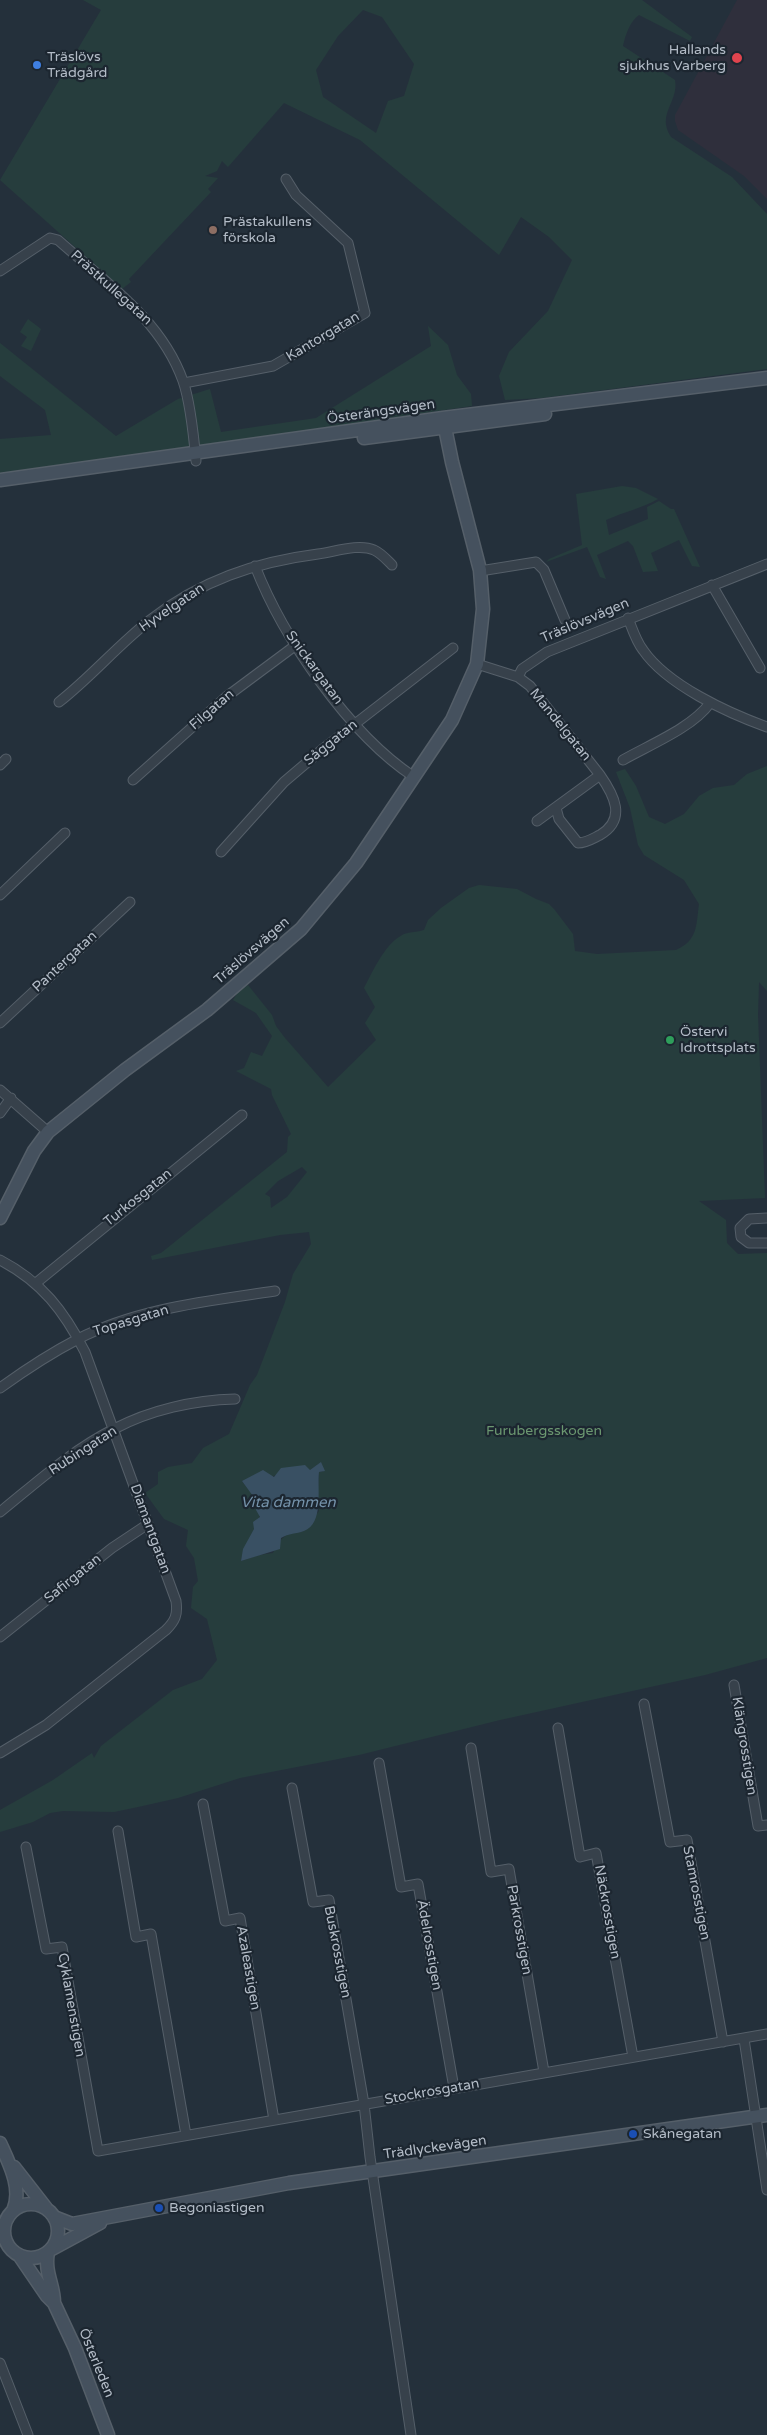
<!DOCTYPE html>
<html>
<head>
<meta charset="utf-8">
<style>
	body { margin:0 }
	canvas { display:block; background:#24303b }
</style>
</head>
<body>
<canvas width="767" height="2435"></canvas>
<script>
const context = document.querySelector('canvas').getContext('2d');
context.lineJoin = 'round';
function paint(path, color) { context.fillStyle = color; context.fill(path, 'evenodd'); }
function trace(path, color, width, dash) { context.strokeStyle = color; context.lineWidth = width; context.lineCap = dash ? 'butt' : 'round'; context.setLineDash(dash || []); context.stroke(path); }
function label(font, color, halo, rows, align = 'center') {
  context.font = font + ' "Varela Round",sans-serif'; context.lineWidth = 4.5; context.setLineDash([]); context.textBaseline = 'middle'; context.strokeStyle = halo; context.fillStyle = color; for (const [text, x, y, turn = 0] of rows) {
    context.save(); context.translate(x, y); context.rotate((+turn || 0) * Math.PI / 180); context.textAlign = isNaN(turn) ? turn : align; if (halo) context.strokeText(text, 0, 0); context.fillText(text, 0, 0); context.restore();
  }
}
paint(new Path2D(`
	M737,0H767V199L744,176L678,130L675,121V115Z`), '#2f2f3c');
paint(new Path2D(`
	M83,0H642L692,37L690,41L639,15C630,21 625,36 623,46L675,80C679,102 656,114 671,137L732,177L767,214V369L542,398L505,400L499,376L509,352L548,311L572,260L549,237L521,217L499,255L360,140L284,103L228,167L222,161L217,171L205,176L218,178L208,189L211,192L129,279L131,282L122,289L0,180L101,10ZM363,10L382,17L414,64L404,96L388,101L376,133L323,97L316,70L338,36Z
	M28,319L41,329L31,351L21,346L27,337L20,332Z
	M428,326L448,345L457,375L471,394L472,406L0,476V439L51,435L45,410L0,376V343L116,436L178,399L210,389L221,432L316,418L431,346Z
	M622,486L636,488L658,499C642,508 624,512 606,520L609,535L648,519L647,507L659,501L671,509H674L700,567L692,566L679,540L651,553L658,571L643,572L633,546L628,541L597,555L606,579L600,577L587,547L546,562L549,559L582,545L576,494Z
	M767,766V991L759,982L758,1015L765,1198L699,1201L726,1220L727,1243L738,1254L767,1253V1658L705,1675L500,1720L359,1755L240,1778L178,1798L138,1807L114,1812L63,1811L50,1813L33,1822L0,1832V1810L53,1780L92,1753L94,1758L101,1746L173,1690L202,1679L217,1660L207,1619L191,1608L193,1587L198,1581L194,1558L186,1546L188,1530L164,1519L145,1493L158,1484V1472L168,1467L192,1463L203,1448L229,1434L250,1385L257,1375L285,1302L293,1274L311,1244L309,1232L280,1235L152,1260L151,1256L161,1253L287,1152L288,1137L291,1134L272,1095L271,1089L236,1071L244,1068L251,1052L262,1056L272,1036L256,1013L233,1000L238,992L248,985L272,1015L276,1026L285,1038L328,1087L376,1040L365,1023L375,1007L364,988C373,971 385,943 404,934C410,932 418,932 424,930L428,920L441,908L469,888L479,885L517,889L536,899L549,904L554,909L573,934L575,951L597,954L676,950C698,940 696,926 699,904L684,880L644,855L638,845L630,808L616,772L625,769L636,786L649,817L665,824L684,814L699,796L713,788L734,785L747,774ZM302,1167L307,1172L287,1197L271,1208L270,1197L265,1194L278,1181ZM321,1463L324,1471L319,1472L317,1499L319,1511L304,1531C285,1533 282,1536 273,1553L259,1555L241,1561C244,1543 266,1522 258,1503C255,1496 247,1488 242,1481L310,1470Z`), '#263d3d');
paint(new Path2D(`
	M321,1462L325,1471L319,1472C317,1490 324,1523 304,1531C296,1534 289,1533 281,1538L280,1549L241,1561L243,1549L254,1529L253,1522L260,1517L256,1510L258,1503L242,1481L263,1470L274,1477L281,1468L305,1465L310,1470Z`), '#395063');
const street = new Path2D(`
	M0,271L50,238L58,240C105,282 161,319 183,381C190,401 194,439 196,461
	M184,383L273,366L365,313L348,243L296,195L286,179
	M255,566C283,638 349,734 414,777
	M480,571L536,562L544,570L565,620
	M712,585L760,668
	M628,618C632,628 636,641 643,650C667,685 728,713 767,727
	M477,664L518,677L522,669L547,652L767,564
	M518,677L530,686L600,775L537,821
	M59,702C91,677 118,645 150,620C200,581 255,562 318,554C334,552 359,543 374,550C381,553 387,560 392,565
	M623,760C649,745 692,728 710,703
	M0,765L6,759
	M133,780L226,697L296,645
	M556,808L559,819L578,843C586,843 592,839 600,835C627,819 614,795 600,775
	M221,852L284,782L324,748L453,648
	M0,895L65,833
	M0,1023L130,902
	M0,1090L48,1132
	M0,1113L11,1098
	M767,1218L749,1219L740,1228L741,1237L749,1243H767
	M0,1260C42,1282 64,1311 85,1352L176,1601C178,1615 175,1621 166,1630L46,1725L0,1753
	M36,1283L242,1115
	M0,1388C25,1370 51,1353 78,1339C138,1308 209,1301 275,1291
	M0,1512C36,1483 72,1450 114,1429C150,1410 194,1400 235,1399
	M0,1637L112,1548L148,1524
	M734,1685L758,1826L767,1825
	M644,1704L670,1842L687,1840L723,2042
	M558,1728L580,1857L596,1853L633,2057
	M471,1748L491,1872L509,1869L544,2072
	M379,1763L401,1887L418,1884L454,2088
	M292,1788L313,1902L329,1900L364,2104L370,2157L411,2435
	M203,1804L225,1921L240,1918L274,2120
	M118,1831L136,1937L151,1934L186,2135
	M26,1847L46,1949L62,1947L98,2151L767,2034
	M744,2039L767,2190
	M0,2363L28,2435`);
const secondary = new Path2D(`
	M364,438L545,414
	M0,480L443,418L767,378
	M0,1218L34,1151L48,1132L125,1070L207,1010L301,929L356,863L452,720L477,664L483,609L480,570L452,462L443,418
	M0,2143C9,2163 23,2189 13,2211
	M14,2167L46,2208
	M4 2231a27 27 0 1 1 54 0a27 27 0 1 1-54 0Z
	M54,2217L72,2224L289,2183L767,2115
	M52,2249L100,2223
	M48,2252C44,2273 54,2284 54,2303
	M19,2255L47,2296L54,2303L75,2348L108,2435`);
trace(street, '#555f69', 11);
trace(secondary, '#555f69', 15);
trace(street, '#37414b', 9);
trace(secondary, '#45515e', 12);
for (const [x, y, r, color] of [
	[737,58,6,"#e0444e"],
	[37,65,5,"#3f7fe0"],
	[213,230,5,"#8d6e63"],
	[670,1040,5,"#2e9e5b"],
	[633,2134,5,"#1a4fb4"],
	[159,2208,5,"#1a4fb4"]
]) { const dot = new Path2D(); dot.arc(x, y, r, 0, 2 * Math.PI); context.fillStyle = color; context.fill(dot); trace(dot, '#1c2630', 2); }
label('14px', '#b3bcc7', '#1c2630', [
	["Hallands",726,50,"right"],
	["sjukhus Varberg",726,66,"right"],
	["Träslövs",47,57],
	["Trädgård",47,73],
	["Prästakullens",223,222],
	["förskola",223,238],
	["Östervi",680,1032],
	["Idrottsplats",680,1048],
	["Skånegatan",643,2134],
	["Begoniastigen",169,2208]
], 'left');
label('14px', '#b3bcc7', '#1c2630', [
	["Prästkullegatan",111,288,42],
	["Kantorgatan",323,337,-31],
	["Österängsvägen",381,412,-8],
	["Hyvelgatan",172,608,-34],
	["Träslövsvägen",585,621,-23],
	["Snickargatan",314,668,54],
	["Filgatan",212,710,-41],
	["Mandelgatan",560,725,51],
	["Såggatan",331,743,-39],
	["Träslövsvägen",252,951,-41],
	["Pantergatan",65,962,-43],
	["Turkosgatan",138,1198,-39],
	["Topasgatan",131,1321,-17],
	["Rubingatan",83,1451,-33],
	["Diamantgatan",150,1529,70],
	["Safirgatan",73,1579,-39],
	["Klängrosstigen",744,1746,81],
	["Stamrosstigen",696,1893,79],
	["Näckrosstigen",607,1912,80],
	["Parkrosstigen",519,1930,80],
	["Ädelrosstigen",429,1945,80],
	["Buskrosstigen",337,1952,79],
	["Azaleastigen",248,1968,80],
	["Cyklamenstigen",71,2005,80],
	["Stockrosgatan",432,2092,-10],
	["Trädlyckevägen",435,2148,-8],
	["Österleden",96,2363,68]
]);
label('14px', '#6b9770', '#1c2630', [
	["Furubergsskogen",544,1431]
]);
label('italic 15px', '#7491a9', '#1c2630', [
	["Vita dammen",288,1503]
]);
</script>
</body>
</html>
